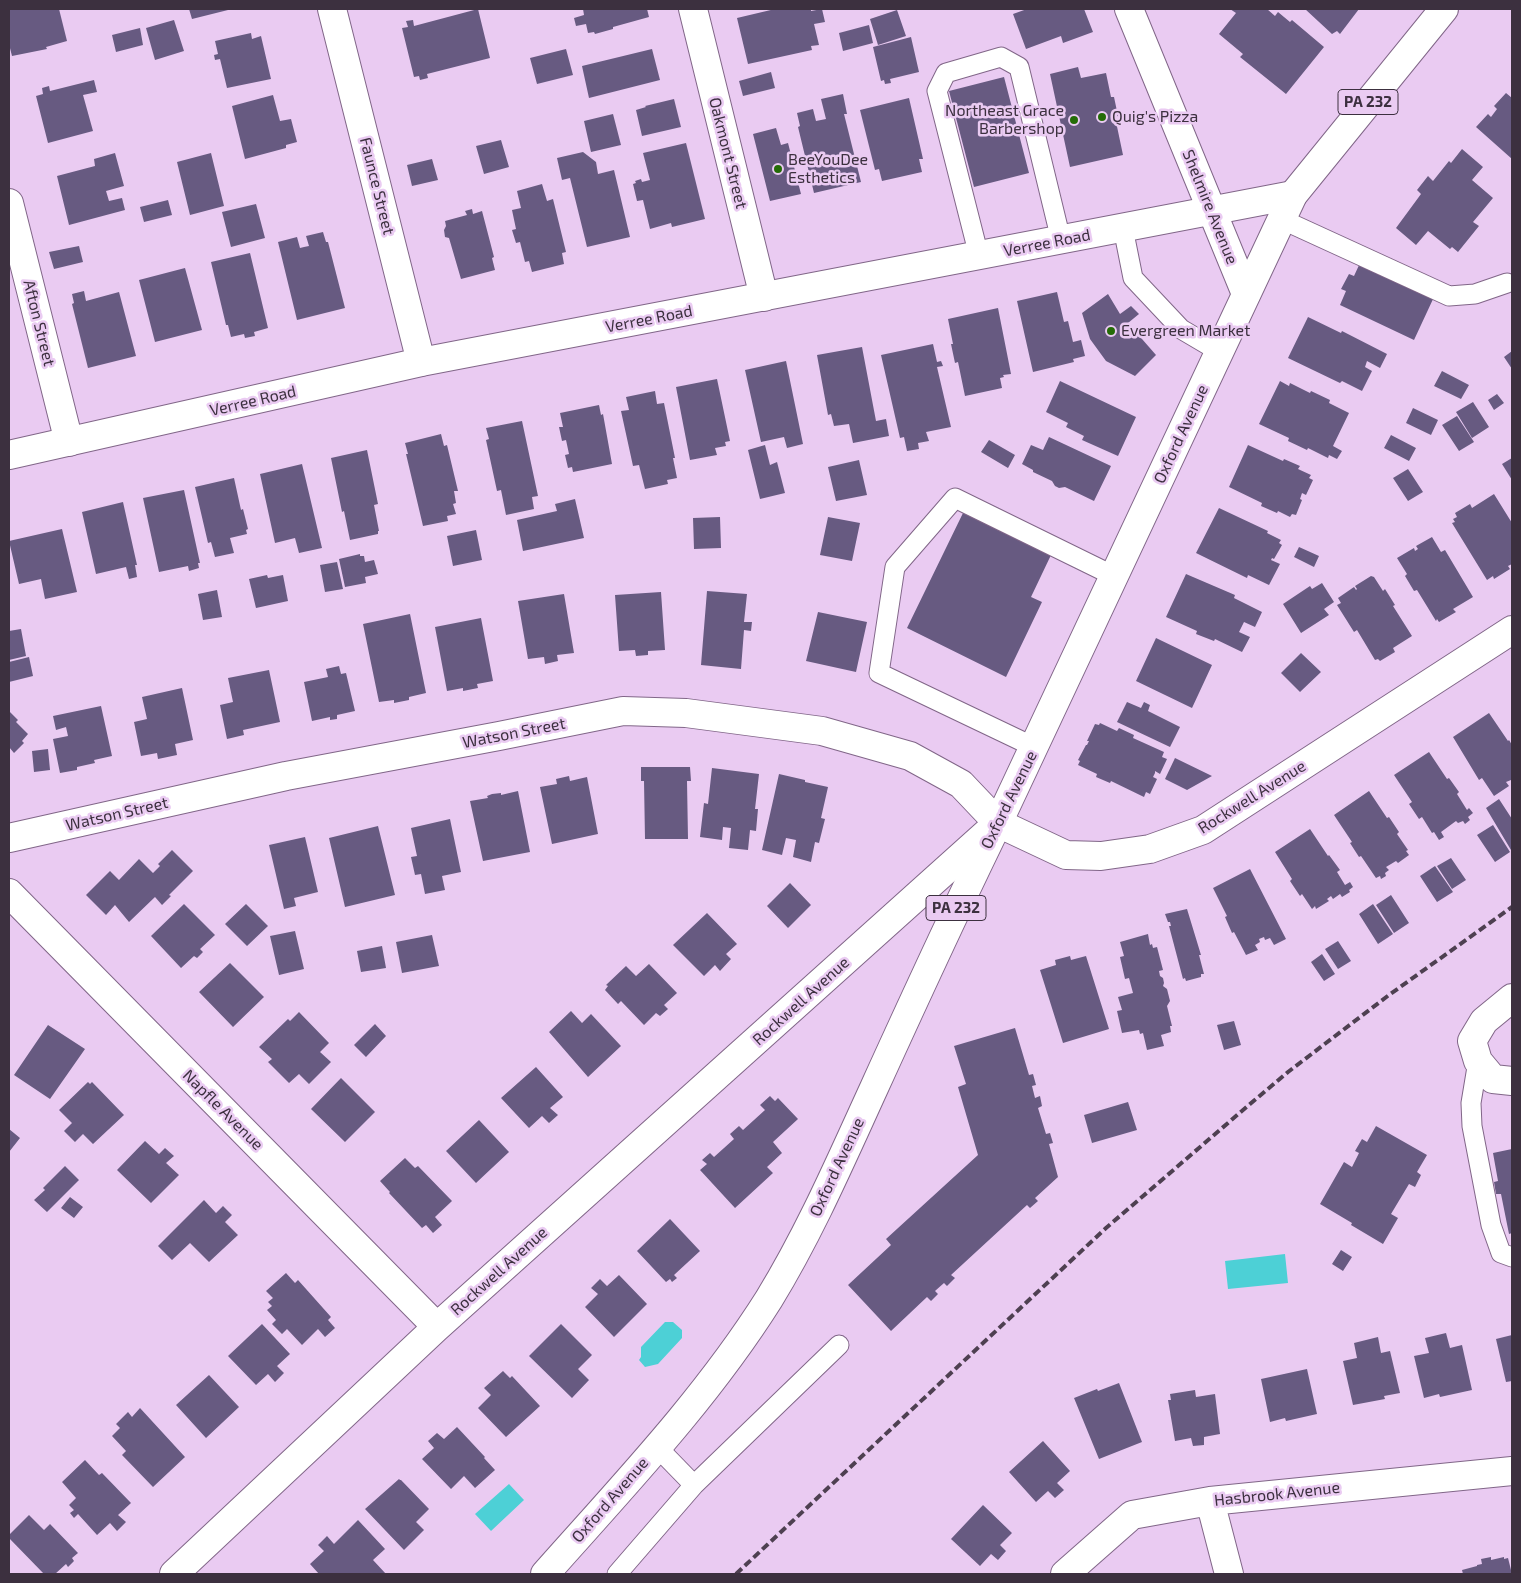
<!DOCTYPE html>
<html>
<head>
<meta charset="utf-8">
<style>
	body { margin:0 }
	#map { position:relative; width:1521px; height:1583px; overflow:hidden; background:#eacbf2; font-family:"Exo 2",sans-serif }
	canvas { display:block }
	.frame { position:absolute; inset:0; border:10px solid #3c303f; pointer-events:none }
</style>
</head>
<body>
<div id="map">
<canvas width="1521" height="1583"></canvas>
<div class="frame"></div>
</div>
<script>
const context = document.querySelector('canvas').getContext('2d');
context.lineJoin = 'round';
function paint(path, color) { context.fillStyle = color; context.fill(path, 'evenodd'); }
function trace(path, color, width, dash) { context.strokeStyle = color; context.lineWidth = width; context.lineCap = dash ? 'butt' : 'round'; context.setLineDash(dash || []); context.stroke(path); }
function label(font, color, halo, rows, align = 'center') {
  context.font = font + ' "Exo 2",sans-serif'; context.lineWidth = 5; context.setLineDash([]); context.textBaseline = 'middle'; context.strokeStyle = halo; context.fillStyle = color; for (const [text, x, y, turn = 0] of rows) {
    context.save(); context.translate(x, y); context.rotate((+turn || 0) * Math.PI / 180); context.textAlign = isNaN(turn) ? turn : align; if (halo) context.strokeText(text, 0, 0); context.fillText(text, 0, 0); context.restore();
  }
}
paint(new Path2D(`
	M1285,1254L1288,1283L1228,1289L1225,1261Z
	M665,1322H673L682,1330V1338L658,1364L645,1367L639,1360L641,1357V1347Z
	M509,1484L524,1500L491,1531L475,1514Z`), '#4dd0d6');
paint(new Path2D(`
	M9,9H59L67,41L46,47L47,49L12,56L9,44Z
	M189,9H232L192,19Z
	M478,9L490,58L427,74L428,78L420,80L419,76L414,77L402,28L408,27L406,21L413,20L414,26Z
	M583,9H647L649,17L613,27V29L595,34L594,32L588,33L586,24L576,26L574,18L584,15Z
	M775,9H811V11L822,9L825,22L814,24L819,45L811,46L812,50L748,64L737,18Z
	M1027,9H1084L1093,32L1063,43L1061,36L1026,49L1013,14Z
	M1230,9H1267L1275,16L1278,12L1290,22L1292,20L1324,47L1286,94L1240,57L1243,54L1219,34L1236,13Z
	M1305,9H1359L1340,34L1337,31L1332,34Z
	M897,10L906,36L878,45L870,19Z
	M174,20L184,51L155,60L146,28Z
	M869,25L873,43L843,51L839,33Z
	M140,28L143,45L116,52L112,35Z
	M251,33L252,39L261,36L271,79L227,88L220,59L215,60L214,55L218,54L215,41Z
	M911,37L919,72L890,79L891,83L885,84L884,80L881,81L873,47Z
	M566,49L573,75L537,84L530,58Z
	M652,49L660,80L589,98L582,66Z
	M1078,67L1081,78L1106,73L1111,97H1114L1118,116L1115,117L1123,155L1070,167L1050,74Z
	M771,72L775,88L743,96L739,81Z
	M1004,77L1029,173L974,187L949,91Z
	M94,80L97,92L83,95L93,131L48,143L36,96L43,94L42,88L49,86L50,91Z
	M1506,93L1512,98V159L1476,127L1488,114L1491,117L1497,109L1494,106Z
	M843,94L847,114H844L861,182L814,193L798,127L800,126L797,113L813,109L816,121L826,119L821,99Z
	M273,95L280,121L291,119L297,142L286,145V148L245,159L232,106Z
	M909,98L923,159H919L922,172L882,181L879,169L875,170L860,110Z
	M674,99L681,127L642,136L636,110L646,107L645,106Z
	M613,114L621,145L591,152L584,121Z
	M776,128L781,145L788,143L801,194L770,201L753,134Z
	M501,140L509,167L484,174L476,146Z
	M686,143L705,219L672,227L671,223L650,229L643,200L637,201L633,184L636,183L635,181L641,179L642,182L650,180L643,153Z
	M1462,149L1483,167L1472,180L1493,198L1473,222L1479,226L1458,252L1452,247L1450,249L1428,231L1416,245L1396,228L1421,194L1417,190L1428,176L1433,181L1449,161L1451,163Z
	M583,152L596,162L598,174L614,170L630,237L587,247L570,178L562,180L557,158Z
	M115,153L124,186L106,191L109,201L122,198L125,210L69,225L57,176L95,166L94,159Z
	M211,153L224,206L190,215L177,162Z
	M432,159L438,180L412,186L407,165Z
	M542,184L547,201L553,199L566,252L562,253L564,264L532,272L529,261L525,262L520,242L516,243L512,230L516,229L512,210L521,208L517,191Z
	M168,200L172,215L144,222L140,207Z
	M256,204L265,238L231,247L222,212Z
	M472,209L473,214L482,211L494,257L492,258L495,270L461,279L449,238L445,237L444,230L446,226L445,221L467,215L465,211Z
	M323,232L326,242H328L345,308L297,320L278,242L297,237L300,248L304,247L309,246L306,236Z
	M79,246L83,262L54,269L49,252Z
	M250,253L268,328L254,332L255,336L245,338L244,334L231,337L228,325H226L211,262Z
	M1360,263L1434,297L1414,340L1340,305L1346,291L1341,289L1349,274L1354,276Z
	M185,268L202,330L155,342L139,280Z
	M84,291L86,301L119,292L136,356L88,368L72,304L74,303L72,294Z
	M1057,292L1064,322L1068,321L1073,342L1081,340L1085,356L1073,359L1074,362L1033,372L1017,301Z
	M1108,294L1120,314L1131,306L1139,314L1128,323L1156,355L1135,376L1106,361L1090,339L1082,313Z
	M998,308L1011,374L1003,375L1004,377L1000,378L1002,388L965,396L958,362L955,363L951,344H953L948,319Z
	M1308,317L1341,333L1342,331L1387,354L1380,368L1367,361L1365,367L1372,371L1362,391L1342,381L1340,383L1288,358Z
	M933,344L937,362L941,361L943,366L937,367L951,427L926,432L929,441L918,443L919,449L907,451L904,437L900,438L881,355Z
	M862,347L876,421L886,419L889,436L853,443L849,424L834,426L831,414L828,415L817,355Z
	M1512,351V369L1504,357Z
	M786,361L803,444L787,448L784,437L761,442L745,370Z
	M1442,371L1469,385L1461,399L1434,386Z
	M717,379L730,441L725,442L726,446L715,448L717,455L690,460L676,387Z
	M1060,381L1136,417L1118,456L1082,440L1084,436L1066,427L1068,423L1046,412Z
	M1280,381L1289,386L1290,383L1310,393L1311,391L1330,400L1329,403L1349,413L1333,446L1342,451L1337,459L1329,455L1328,458L1308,448L1307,450L1288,441L1289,438L1259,424Z
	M655,391L657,404L664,403L675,458H673L677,478L667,480L668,484L645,489L639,465L633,466L621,411L629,410L626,397Z
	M1497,394L1504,403L1494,410L1488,400Z
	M1473,402L1489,427L1472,438L1456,412Z
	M599,405L601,415L603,414L612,464L573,472L572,467L568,468L565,455L569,454L566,440L562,441L559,427H563L560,413Z
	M1413,408L1438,420L1431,435L1406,423Z
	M1457,416L1474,442L1459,451L1442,425Z
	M522,421L538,496L532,497L534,509L506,515L501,490L497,491L486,440L489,439L486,428Z
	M441,434L444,446L447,445L458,491H454L456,503L453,504L456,514L447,516L448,521L423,526L406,454H408L405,443Z
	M1391,435L1416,448L1409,461L1384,448Z
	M1049,437L1111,466L1094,501L1065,487L1059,488L1055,486L1052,481L1033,472V470L1022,464L1031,445L1043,450Z
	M989,440L1015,455L1008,468L981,452Z
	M765,445L770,465L777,462L785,493L760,499L748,450Z
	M1248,445L1283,461L1284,459L1300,466L1298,469L1311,475L1309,478L1313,480L1306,495L1302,493L1300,499L1302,500L1296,515L1292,514L1290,517L1278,511L1277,513L1261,506L1262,503L1229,487Z
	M367,450L378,504L374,505L379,531H378V534L350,540L344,511L342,512L331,458Z
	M1512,458V480L1502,464Z
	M859,460L867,495L836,501L828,467Z
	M302,464L322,548L299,553L295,538L275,543L260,474Z
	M1408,469L1423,492L1408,501L1393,478Z
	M234,478L241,510L243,509L248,529L246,530L247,534L230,538L234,553L215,557L211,542L208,543L195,487Z
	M184,490L200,563H198L199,568L189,571L188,566L159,572L143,498Z
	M1494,494L1512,523V564L1508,566L1510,569L1494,579L1493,576L1487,580L1452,523L1455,522L1453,519L1457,517L1455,513L1470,504L1472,508Z
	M575,499L584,538L523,551L517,520L557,511L555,504Z
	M123,502L137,565H135L137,577L129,579L126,567L96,574L82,512Z
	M1219,508L1268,531L1267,533L1281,540L1279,543L1282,545L1274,559L1272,558L1271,560L1280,564L1269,585L1248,575L1247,578L1196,553Z
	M963,513L1051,555L1031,597L1042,602L1006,677L907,628Z
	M720,517L721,548L694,549L693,518Z
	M828,517L860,523L852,561L820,555Z
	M62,529L77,592L45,599L41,579L19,584L9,541Z
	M476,530L482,560L453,566L447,536Z
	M1432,537L1441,552L1445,550L1473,597L1453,609L1456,612L1439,622L1437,619L1436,621L1417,590L1414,591L1405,576L1407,574L1397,558L1414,548L1415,551L1418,549L1416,546Z
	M1299,547L1319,556L1314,567L1294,557Z
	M360,554V556H364L365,562L374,560L378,574L365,577L366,583L345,587L339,559Z
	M337,562L343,589L325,592L320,565Z
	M1186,574L1235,595L1234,598L1262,612L1255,627L1244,622L1239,632L1250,637L1242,652L1215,639L1214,641L1196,634L1197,631L1166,617Z
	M267,575L268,578L283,575L288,601L256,608L249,579Z
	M1371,576L1374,577L1383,591L1385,589L1395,605L1393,606L1412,636L1393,648L1395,652L1380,661L1378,659L1375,660L1357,630L1354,632L1337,605L1341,603L1338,598L1354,587L1356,590L1357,589L1355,586Z
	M1322,583L1334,602L1324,609L1329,615L1301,633L1283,604L1310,586L1312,589Z
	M217,590L222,617L203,620L198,594Z
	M707,591L747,594L744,622H752L751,631L744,630L741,669L701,665Z
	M661,592L665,650L648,651V655L636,656L635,650L619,651L615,595Z
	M564,594L574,653L557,655L558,661L545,664L544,657L528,659L518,601Z
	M818,612L867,622L856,672L806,661Z
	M410,614L426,693L409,697V700L394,703V700L379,702L363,624Z
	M481,618L493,681L477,684L478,688L463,691V688L447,691L435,627Z
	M21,629L26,656L9,660V631Z
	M1156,638L1212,665L1192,708L1136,681Z
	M1301,653L1321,672L1300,692L1281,673Z
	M29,657L33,676L9,682V662Z
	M339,666L341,674L346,673L355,711L337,715V719L330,720V717L312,721L304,682L328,677L326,669Z
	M269,670L280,722L243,730L244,735L227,739L220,705L233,702L228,678Z
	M182,688L193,740L175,744L177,755L158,759L157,753L141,756L134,722L147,719L142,697Z
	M1127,702L1141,708L1144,702L1150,705L1148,711L1180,727L1170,747L1117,722Z
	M101,706L112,756L94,760L95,763L77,767V770L60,773L53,739L68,736L66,727L56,730L53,716Z
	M9,711L18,720L16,722L28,734L22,741L24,743L14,753L9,747Z
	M1489,713L1508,741L1509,740L1512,745V782L1511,780L1506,782L1509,786L1494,796L1482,778L1479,780L1453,737Z
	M1100,723L1117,731L1119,728L1134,735L1133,738L1164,752L1162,757L1167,759L1160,774L1155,771V773L1153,777L1157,779L1150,794L1146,792L1144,797L1111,781L1110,783L1096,777L1097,774L1078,765L1080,761L1078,760L1086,745H1087L1089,741H1087L1095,724L1099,725Z
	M48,749L50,770L34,772L32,751Z
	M1429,752L1447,779L1449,778L1459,792L1457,794L1467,810L1469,808L1473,813L1468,817L1470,820L1465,824L1463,821L1458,823L1456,821L1441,832L1444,837L1439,840L1434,832L1432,833L1422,817L1419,819L1409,804L1412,802L1394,775Z
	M1175,758L1212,776L1187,790L1165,779Z
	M641,767H690L691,781H687L688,839H645L644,781H641Z
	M712,768L759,774L755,809H758L756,831L750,830L748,850L729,848L731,828L723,827L722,840L700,837L704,803L708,804Z
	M779,774L805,780V782L828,787L821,818L825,819L819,843L815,842L811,862L793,857L796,840L786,838L782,855L762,850Z
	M569,776L570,781L587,777L598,834L552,844L540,787L557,784L556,779Z
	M518,791L530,852L483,861L470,801L488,798L487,796L492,794L501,793V795Z
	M1369,791L1387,818L1389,817L1399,832L1397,834L1408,850L1406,851L1409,855L1398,863L1396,861L1386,867L1389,870L1385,873L1386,876L1381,879L1380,876L1376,878L1361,856L1359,857L1350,843L1352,842L1334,815Z
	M1499,799L1512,819V849L1511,850L1486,808Z
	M450,819L461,872L442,876L445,890L425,894L421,874L415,875L411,857L417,856L411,828Z
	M1493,825L1510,852L1495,862L1477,835Z
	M378,826L395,895L345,907L329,838Z
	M1310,829L1328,856L1329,855L1340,870L1337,872L1345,885L1350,882L1353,887L1349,890L1350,892L1342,897L1340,894L1333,899L1331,896L1327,899L1329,901L1316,909L1315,906L1312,909L1302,894L1300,896L1290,881L1292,879L1275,852Z
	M305,837L318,892L294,898L296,906L284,909L269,845Z
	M172,850L193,871L169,895L171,896L162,905L155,897L129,922L115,905L106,915L86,895L110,871L119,880L139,859L153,873L160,866L158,864Z
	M1451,858L1466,880L1452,889L1437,866Z
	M1435,866L1453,892L1437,902L1420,876Z
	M1250,869L1286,939L1274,945L1270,938L1265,940L1264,937L1259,939L1260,942L1255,945L1258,950L1246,955L1234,932L1232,933L1225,917L1227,916L1213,888Z
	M790,883L811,905L788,928L767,906Z
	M1391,895L1409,923L1394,933L1376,905Z
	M184,904L215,935L200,949L203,952L197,958L194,956L181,968L151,936Z
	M246,904L268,926L247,946L225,924Z
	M1373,904L1393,934L1378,944L1359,914Z
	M1187,909L1201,955H1199L1204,974H1201V977L1186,981L1185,978L1183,979L1169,926H1171L1170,922H1168L1165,914Z
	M707,913L737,944L726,954L731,959L720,971L715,965L704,976L673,945Z
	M295,931L304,969L279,975L270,936Z
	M1148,934L1150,945L1152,944L1153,948L1157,947L1163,970L1159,971L1160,976L1163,978L1164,983L1163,986L1167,989L1170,1001L1167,1006L1172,1026H1170L1171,1032L1161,1035L1164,1046L1147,1050L1143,1033L1140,1034L1139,1030L1122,1033L1117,1011L1122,1010L1118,997L1133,993L1129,978L1125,979L1120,957L1124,956L1120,942Z
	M432,935L439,966L402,973L396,942Z
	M1338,941L1351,961L1338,969L1325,949Z
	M382,946L386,968L361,972L357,951Z
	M1322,954L1335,974L1324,981L1311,962Z
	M1070,956L1071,960L1086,956L1109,1029L1063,1043L1040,970L1056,965L1055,960Z
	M230,963L264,997L233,1027L199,992Z
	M649,964L677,993L664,1005L668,1009L660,1016L656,1013L644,1025L621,1001L618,1004L605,990L608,986L606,985L626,966L636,976Z
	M571,1011L582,1023L591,1014L621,1046L588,1077L549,1032Z
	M299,1012L329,1043L320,1052L331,1062L309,1084L299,1074L289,1083L268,1062L272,1059L259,1047L288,1019L290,1021Z
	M1234,1021L1241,1045L1224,1050L1217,1025Z
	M375,1024L386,1036L366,1057L354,1045Z
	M48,1025L85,1049L50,1099L14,1075Z
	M1015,1028L1029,1075L1033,1074L1036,1085L1032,1086L1035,1098L1040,1096L1042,1106L1038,1108L1046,1134L1050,1133L1053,1143L1049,1144L1058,1177L1035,1198L1038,1201L1030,1208L1027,1205L951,1275L955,1278L947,1286L944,1283L935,1291L938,1294L931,1301L927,1297L891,1331L848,1285L891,1245L886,1239L978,1155L958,1087L966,1084L954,1046Z
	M536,1067L563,1097L550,1108L558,1115L549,1123L542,1116L529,1128L501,1098Z
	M341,1078L375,1112L345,1142L311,1109Z
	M88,1082L90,1084L92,1082L124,1115L93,1144L83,1134L75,1142L64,1131L72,1123L59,1110Z
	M770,1096L775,1101L778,1098L798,1119L773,1142L782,1153L767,1167L773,1173L735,1208L700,1170L707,1164L702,1160L710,1153L714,1157L734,1139L730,1134L739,1126L743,1130L765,1110L760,1105Z
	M1128,1102L1137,1130L1092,1143L1084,1115Z
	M479,1120L509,1152L476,1183L446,1151Z
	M1376,1126L1427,1155L1417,1172L1421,1175L1415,1187L1409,1184L1391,1214L1398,1218L1383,1244L1351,1225L1352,1223L1320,1204L1344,1162L1352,1167L1359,1153L1355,1151L1362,1139L1367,1142Z
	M9,1129L20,1138L9,1152Z
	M145,1141L159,1154L165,1148L174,1156L166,1163L179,1175L151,1203L117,1170Z
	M1512,1149V1233L1509,1234L1501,1194H1496L1494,1182L1498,1181L1493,1153Z
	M405,1158L415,1168L418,1166L452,1201L435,1217L442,1225L433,1233L426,1225L422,1228L389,1193L390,1192L380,1181Z
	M65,1166L79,1180L47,1212L34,1200L45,1190L43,1188Z
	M70,1197L83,1207L74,1218L61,1208Z
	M204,1200L216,1213L223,1206L232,1215L225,1222L238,1235L209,1262L190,1243L172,1260L158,1246Z
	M670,1219L700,1251L674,1275L677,1278L672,1282L670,1279L666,1282L637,1251Z
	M1341,1250L1352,1257L1343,1271L1332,1264Z
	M286,1273L295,1283L298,1280L331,1317L328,1320L335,1328L325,1337L318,1329L302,1345L287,1329L282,1334L272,1324L276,1320L267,1310L272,1306L268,1302L273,1298L266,1291Z
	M619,1275L647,1304L614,1337L585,1307L598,1294L591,1288L600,1279L607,1286Z
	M262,1324L290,1354L277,1366L284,1373L275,1382L268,1374L256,1385L228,1356Z
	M561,1324L592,1355L578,1369L589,1380L572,1398L529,1356Z
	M1446,1333L1450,1348L1462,1345L1472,1390L1440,1397L1439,1394L1424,1398L1414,1356L1429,1353L1425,1338Z
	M1512,1335V1381L1506,1382L1496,1339Z
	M1378,1337L1381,1353L1390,1351L1400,1393L1384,1396L1385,1399L1353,1405L1343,1361L1357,1358L1354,1343Z
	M1307,1369L1317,1414L1286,1421L1285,1418L1270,1422L1261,1379Z
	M503,1371L510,1378L512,1376L540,1406L506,1437L478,1408L491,1395L484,1388Z
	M209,1375L239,1407L206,1438L176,1405Z
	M1119,1383L1142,1442L1099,1459L1074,1398L1097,1389L1098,1391Z
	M1195,1390L1196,1397L1215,1394L1220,1434L1204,1437V1445L1193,1446L1191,1438L1175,1441L1168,1400H1171L1170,1394Z
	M140,1408L185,1457L153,1487L122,1455L126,1451L112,1436L120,1428L116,1424L128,1412L132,1417Z
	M457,1427L485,1457L484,1458L495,1470L475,1488L464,1476L451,1489L422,1459L434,1448L428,1441L437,1433L444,1439Z
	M1043,1441L1070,1471L1057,1483L1064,1490L1055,1498L1048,1491L1036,1502L1009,1472Z
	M85,1460L99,1475L102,1473L131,1503L118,1515L126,1522L117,1531L110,1523L97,1535L78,1514L74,1518L70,1513L74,1510L69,1505L76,1498L62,1482Z
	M399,1479L400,1480H401L429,1509L416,1522L424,1530L404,1550L365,1509Z
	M983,1505L1012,1533L1000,1545L1006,1551L998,1560L991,1554L980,1566L951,1539Z
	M29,1515L44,1530L50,1524L78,1553L72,1558L74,1561L68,1567L66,1564L55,1574H44L9,1538V1535Z
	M358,1520L385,1549L373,1560L386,1574H319L310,1564L324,1551L318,1545L327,1536L334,1544Z
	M1491,1557V1560L1504,1557V1559L1508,1558L1512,1574H1463L1462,1570L1477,1566V1565L1482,1564L1481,1559Z`), '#675a81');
const lane = new Path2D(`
	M1281,219L1449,296L1475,294L1507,283
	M1123,228L1133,278L1181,329L1220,352
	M979,256L937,91L946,73L1001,57L1019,67L1061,240
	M1034,747L879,673L895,567L955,498L1114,576
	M1478,1061L1471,1103L1472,1126L1491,1225L1501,1253L1512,1257
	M694,1485L839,1345
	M617,1574L694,1485L657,1447`);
const street = new Path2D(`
	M332,9L421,362
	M693,9L764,297
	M1129,9L1246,294
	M9,203L69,442
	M9,838L286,776L499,736L623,711L686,713L822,731L910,756L961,784L998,823L1066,855L1101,856L1150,849L1203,830L1512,630
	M9,893L437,1327
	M1512,998L1484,1021L1472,1041L1478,1061L1493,1079L1512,1081
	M1210,1501L1229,1574
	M174,1574L437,1327L997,824
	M1065,1574L1132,1515L1210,1501L1512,1471`);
const secondary = new Path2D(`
	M9,455L421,362L1293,195`);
const primary = new Path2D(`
	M545,1574C623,1486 706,1399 769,1299C810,1232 841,1160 874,1088C914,1000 955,911 998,823L1293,195L1444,9`);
trace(lane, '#816688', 21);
trace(street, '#816688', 30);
trace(secondary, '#816688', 30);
trace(primary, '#816688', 30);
trace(lane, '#fff', 19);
trace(street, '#fff', 28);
trace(secondary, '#fff', 28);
trace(primary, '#fff', 28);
trace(new Path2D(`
	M736,1574L1106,1228L1250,1104L1288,1072L1389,995L1512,907`), '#4e4051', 4, [8, 4]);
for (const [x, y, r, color] of [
	[1102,117,5,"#246c07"],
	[1074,120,5,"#246c07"],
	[778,169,5,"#246c07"],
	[1111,331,5,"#246c07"]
]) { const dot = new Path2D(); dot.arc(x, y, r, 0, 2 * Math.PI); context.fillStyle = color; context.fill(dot); trace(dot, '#eacbf2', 2); }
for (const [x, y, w] of [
	[1368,102,60],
	[956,908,60]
]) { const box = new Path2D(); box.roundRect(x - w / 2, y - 12.5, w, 25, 4); context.fillStyle = '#eacbf2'; context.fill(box); trace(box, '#3c303f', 1); }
label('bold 15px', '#3c303f', null, [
	["PA 232",1368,102],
	["PA 232",956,908]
]);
label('16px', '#3c303f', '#eacbf2', [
	["Northeast Grace",1064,111,"right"],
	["Barbershop",1064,129,"right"],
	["Quig's Pizza",1112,117],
	["BeeYouDee",788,160],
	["Esthetics",788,178],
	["Evergreen Market",1121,331]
], 'left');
label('16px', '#3c303f', '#eacbf2', [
	["Oakmont Street",728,153,76],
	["Faunce Street",377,186,76],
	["Shelmire Avenue",1210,207,68],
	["Verree Road",1047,243,-11],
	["Verree Road",649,319,-11],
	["Afton Street",39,323,76],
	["Verree Road",253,401,-13],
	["Oxford Avenue",1181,434,-65],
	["Watson Street",514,733,-11],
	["Rockwell Avenue",1252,797,-32],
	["Oxford Avenue",1009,800,-64],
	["Watson Street",117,814,-13],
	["Rockwell Avenue",801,1001,-42],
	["Napfle Avenue",223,1110,45],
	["Oxford Avenue",837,1167,-65],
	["Rockwell Avenue",499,1271,-42],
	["Hasbrook Avenue",1277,1494,-6],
	["Oxford Avenue",610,1500,-49]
]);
</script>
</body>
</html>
